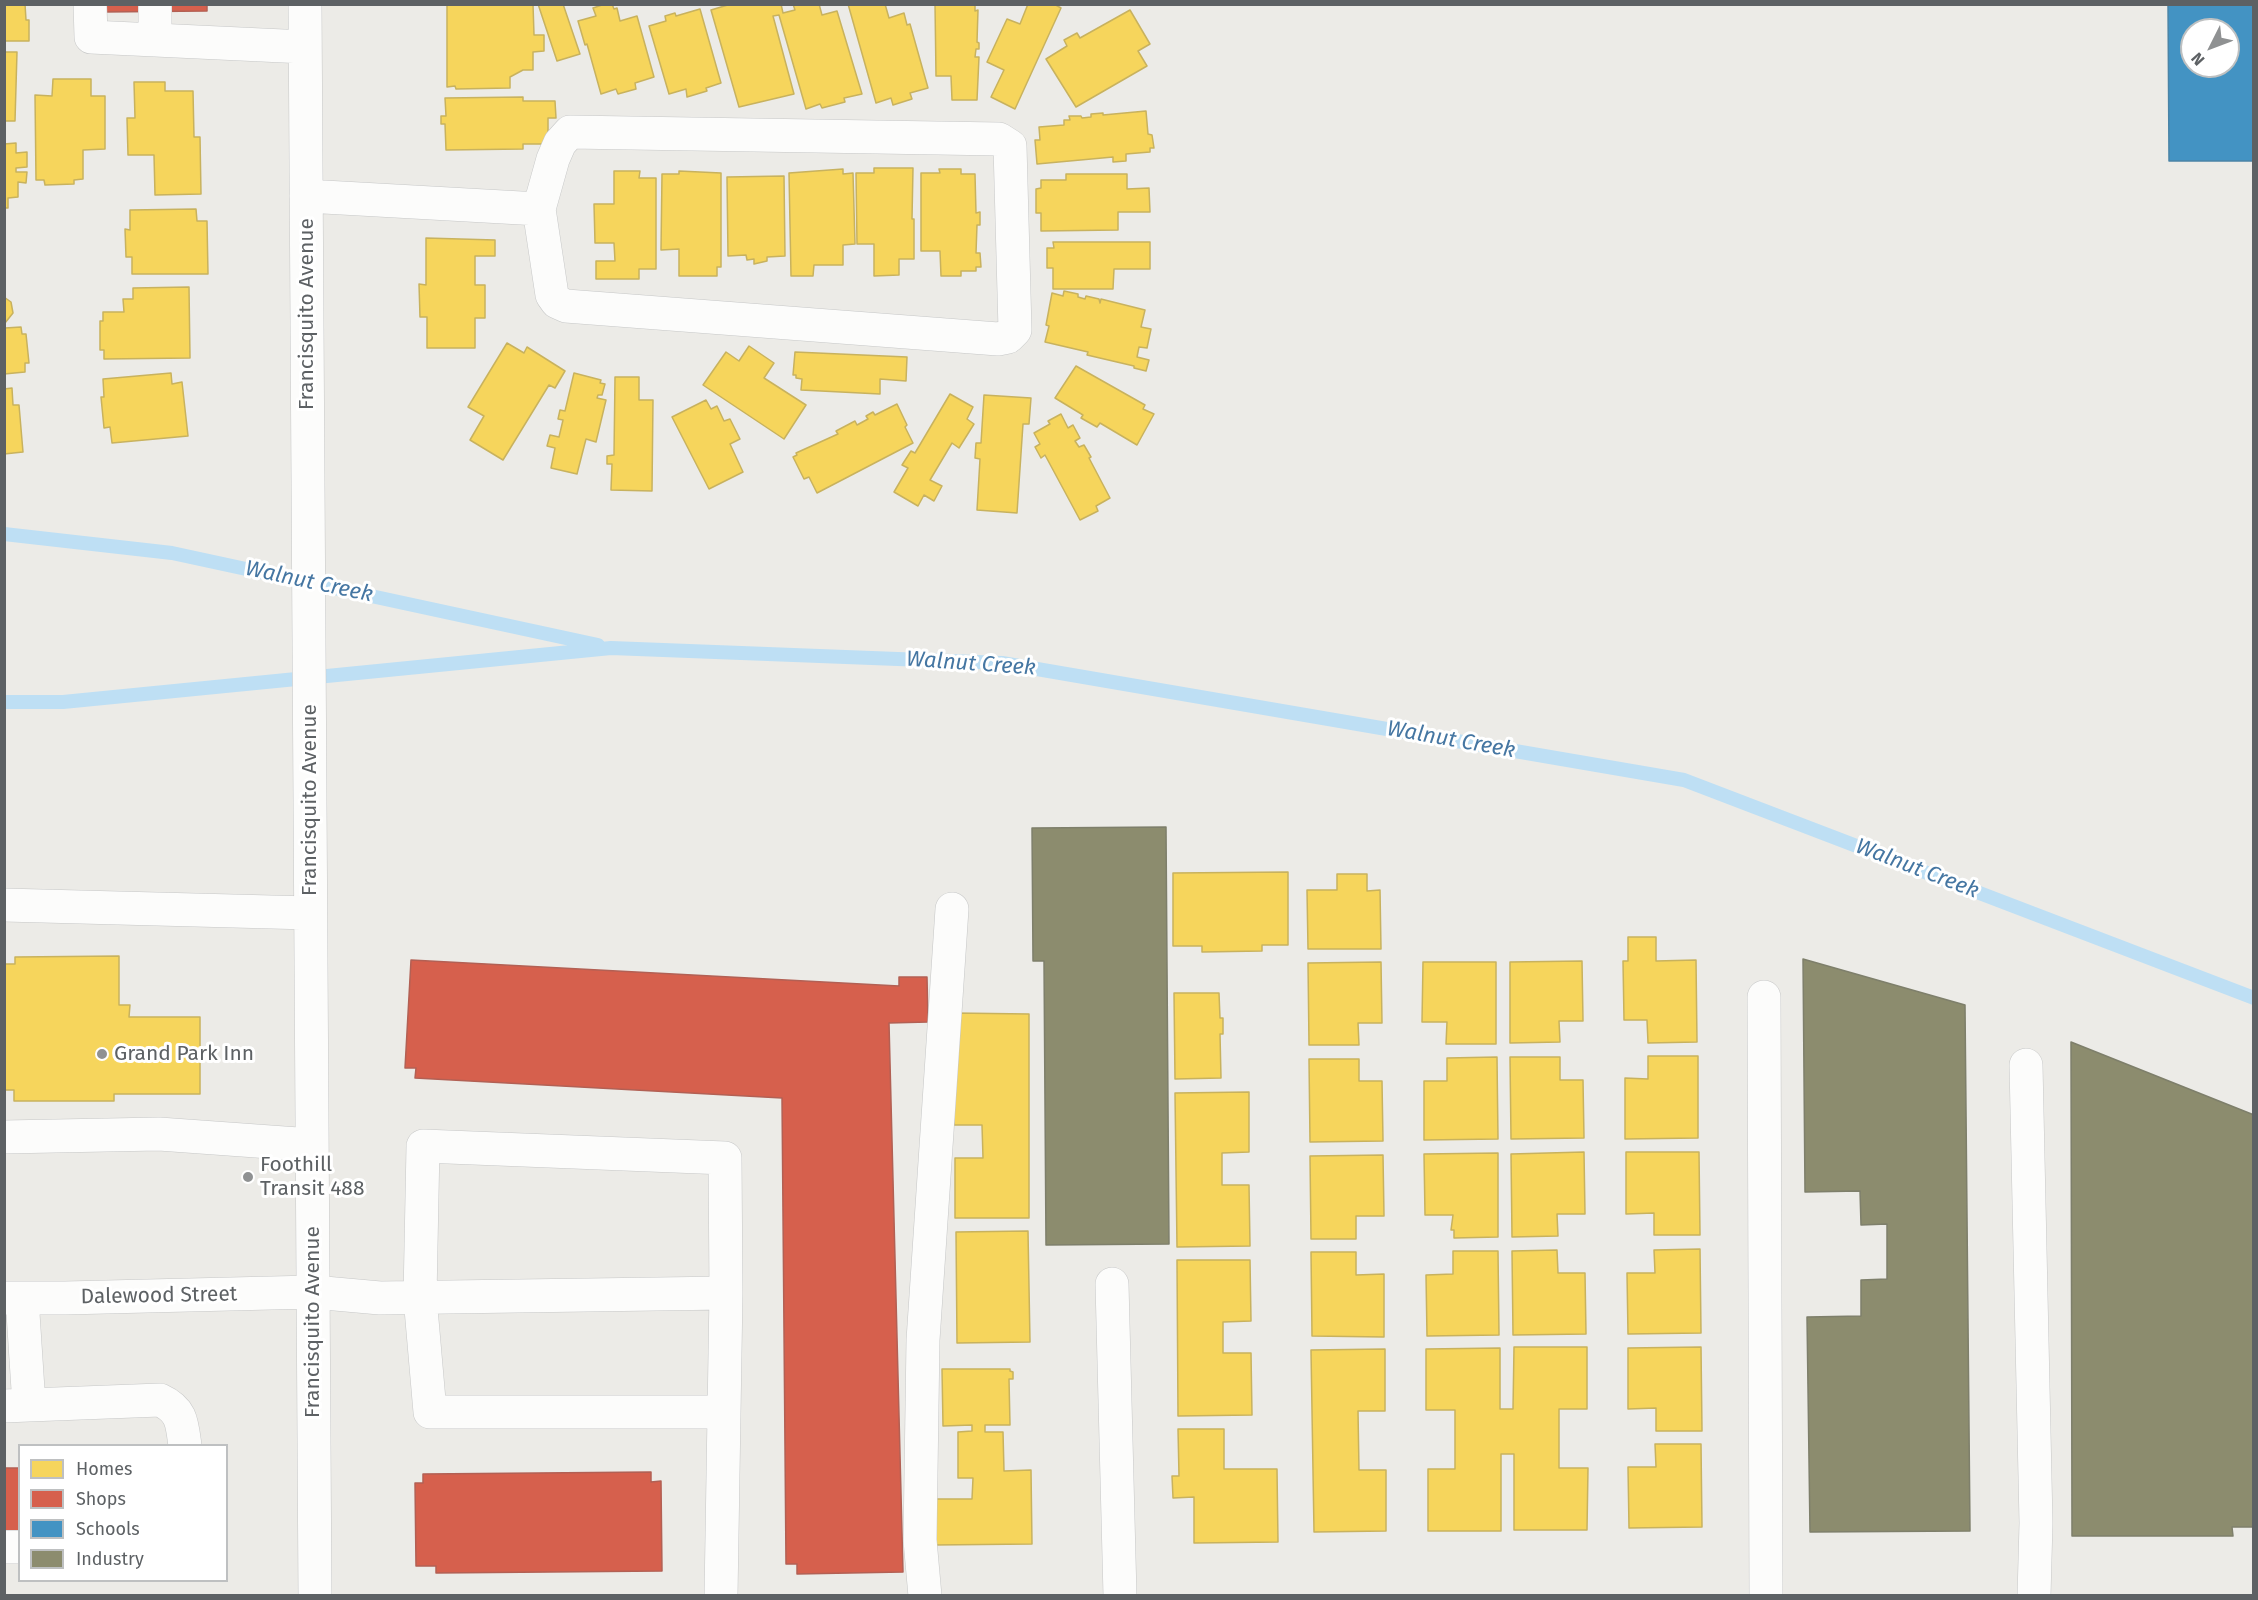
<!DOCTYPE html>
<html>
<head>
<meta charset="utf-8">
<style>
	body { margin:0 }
	#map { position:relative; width:2258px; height:1600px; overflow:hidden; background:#ecebe7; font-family:"Fira Sans",sans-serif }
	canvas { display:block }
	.frame { position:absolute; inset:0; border:6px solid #5d6164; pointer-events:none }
	.legend { position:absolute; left:18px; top:1444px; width:210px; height:138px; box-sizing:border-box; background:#fff; border:2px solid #bec0c1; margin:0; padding:8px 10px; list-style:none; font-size:18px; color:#5d6164 }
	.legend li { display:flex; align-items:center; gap:12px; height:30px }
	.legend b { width:30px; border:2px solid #bec0c1 }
	.north { position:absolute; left:2180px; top:18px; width:60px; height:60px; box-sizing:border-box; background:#fff; border:2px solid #bec0c1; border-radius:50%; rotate:228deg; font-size:16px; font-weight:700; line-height:24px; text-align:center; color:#5d6164 }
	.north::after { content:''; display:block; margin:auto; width:21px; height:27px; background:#8f9192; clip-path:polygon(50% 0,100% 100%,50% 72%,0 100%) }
</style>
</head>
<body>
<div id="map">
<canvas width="2258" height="1600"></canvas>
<div class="frame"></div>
<ul class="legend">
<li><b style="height:16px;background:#f6d55c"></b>Homes</li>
<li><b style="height:16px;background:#d6604d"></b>Shops</li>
<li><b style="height:16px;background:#4393c3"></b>Schools</li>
<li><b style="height:16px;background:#8c8c6e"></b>Industry</li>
</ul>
<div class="north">N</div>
</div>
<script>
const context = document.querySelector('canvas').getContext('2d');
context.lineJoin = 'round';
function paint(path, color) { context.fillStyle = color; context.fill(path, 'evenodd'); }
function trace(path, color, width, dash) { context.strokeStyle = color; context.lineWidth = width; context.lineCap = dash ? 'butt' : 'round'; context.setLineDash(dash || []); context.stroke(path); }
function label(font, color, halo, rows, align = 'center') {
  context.font = font + ' "Fira Sans",sans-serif'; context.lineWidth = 6; context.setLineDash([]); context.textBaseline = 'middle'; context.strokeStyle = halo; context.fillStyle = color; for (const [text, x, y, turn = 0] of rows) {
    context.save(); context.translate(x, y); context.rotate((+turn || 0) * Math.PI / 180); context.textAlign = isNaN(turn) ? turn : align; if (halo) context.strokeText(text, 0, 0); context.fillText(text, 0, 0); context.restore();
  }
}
const homes = new Path2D(`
	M4,4H25L26,20H29V41H4Z
	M447,4H533L534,35H544V51L533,52V70H523L510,77V88L456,89L455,86L447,87Z
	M538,4H563L580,54L557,61Z
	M605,4H612L614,9L617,8L620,21L637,16L654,77L635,83L636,89L618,94L616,89L601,94L587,44L585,45L578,21L596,16L593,8Z
	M731,4H781L783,13L795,10L793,4H819L822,15L837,11L862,94L844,98L845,102L822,108L820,104L806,109L779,15L773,16L794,94L739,107L711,10Z
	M848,4H885L889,18L904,13L907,25L910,24L928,88L910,93L912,99L893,105L891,98L876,103Z
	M935,4H975V11L978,10L977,42L979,43V49H976L975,57H979L977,100H952L951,76H936Z
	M1028,4H1054L1061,8L1015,109L991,97L1004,70L987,62L1007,19L1020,24Z
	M700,9L721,83L706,88L707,91L687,97L686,89L669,94L649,26L666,21L665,16L675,13L676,16Z
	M1130,10L1150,44L1138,51L1147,66L1076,107L1046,59L1067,46L1064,40L1077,33L1080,38Z
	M4,52H17L15,121H4Z
	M53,79H91V96H105V149L83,150V179L74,180V184L45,185L44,180H36L35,95L52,96Z
	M134,82H165V91H193L194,137H200L201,194L155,195L154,155H128L127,118H135Z
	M523,97V101H555L556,118H548V144H523V149L446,150L445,124H441V116H446L445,98Z
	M1146,111L1148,134L1152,135L1154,148H1150V152L1126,154V161L1113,162V157L1037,164L1035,140H1040L1039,127L1064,125V120H1070L1069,116H1081L1082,118L1091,117V114L1103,113V115Z
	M16,143V153L27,152V167L16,168V172H27L26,183L18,182V197L8,198V208H4V144Z
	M874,168H913L912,219H914V259H899V275L874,276V244H857L856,173H874Z
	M843,169V174L853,173L855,244L843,245V265H814L813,276H791L789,173Z
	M939,169H961V174H975L976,213L980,212V225H977L976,253H980L981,267H976V271H961V276H941L940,251H921V173H940Z
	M614,171H640L639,178H656V269H639V279H596V261H615L614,243H595L594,204H614Z
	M679,171L721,173V267H717V276H679V249L661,250L662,174H679Z
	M1066,174H1127V189L1149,188L1150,212H1118V230L1041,231V213H1036V189L1041,188V180H1066Z
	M784,176L785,256L767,257V261L754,264V259L747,260L746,255L728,256L727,177Z
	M196,209L197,221H207L208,274H132V257H126L125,229L130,230V210Z
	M426,238L495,240V256H475V285H485V318H475V348H427V317H420L419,284L426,285Z
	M1053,242H1150V269H1114L1113,289H1053V268H1047V248H1054Z
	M189,287L190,358L104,359V350H100V321H103V312H124L123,299H133V288Z
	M1064,291L1078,294V297L1085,299L1086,296L1099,299L1100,303L1101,299L1145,310L1141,327L1151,329L1147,348L1139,347L1137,357L1149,360L1146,371L1134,368V366L1087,355L1088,352L1045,342L1049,326L1046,325L1052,293L1063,296Z
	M4,297L11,302L13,313L5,323V328L21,327L22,334H26L29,363H25V372L4,374Z
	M507,343L524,353L527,347L565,371L555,388L549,385L503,460L470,440L484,416L468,407Z
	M749,346L774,363L764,378L806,405L784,439L703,385L726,352L739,361Z
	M795,352L907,357L906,381L880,379V394L801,390L802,379L796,378V375H793Z
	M1076,366L1145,405L1143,409L1154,414L1137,445L1100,423L1097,427L1081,418L1083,415L1055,398Z
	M171,373L172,384L182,382L188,436L112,443L110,427L104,428L101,397H104L103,379Z
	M574,373L601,380L600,383L605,384L602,395H598L597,398L606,400L596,442L586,439L577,474L551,468L555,448L547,446L550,435L559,437L563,420L558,419L560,410L565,411Z
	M615,377H639V400H653L652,491L611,490L612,464H607V456L614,455Z
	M12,388L13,405H19L23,452L4,454V389Z
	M950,394L973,407L967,419L974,424L959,448L952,443L930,480L942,486L934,501L924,495L918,506L894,492L908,468L902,465L911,451L915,453Z
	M984,395L1031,398L1029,424H1023L1017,513L977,510L980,459L975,458L976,443H981Z
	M706,400L711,409L717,406L724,421L730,419L740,439L730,444L743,472L709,489L672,417Z
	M897,404L907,425L905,427L913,443L817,493L809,477L804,479L793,457L797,455L796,453L838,434L836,431L855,421L857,425L868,419L866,416L873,412L875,415Z
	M1061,414L1068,428L1073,425L1080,438L1075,441L1079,447L1084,445L1091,457L1089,458L1110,498L1096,506L1098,511L1080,520L1045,455L1041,458L1035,447L1040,444L1034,433L1050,424L1048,421Z
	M1288,872V945H1262V951L1202,952V946H1173V873Z
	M1337,874H1367V891L1380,890L1381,949H1308L1307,890H1337Z
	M1628,937H1656V961L1696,960L1697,1042L1648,1043L1647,1020H1624L1623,961H1628Z
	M119,956V1005H130L129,1017H200V1094H114V1101H14V1090H4V964H15V957Z
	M1582,961L1583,1021H1559L1560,1042L1510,1043V962Z
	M1381,962L1382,1023H1358L1359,1045H1309L1308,963Z
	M1423,962H1496V1044H1446L1447,1022H1422Z
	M1174,993H1219L1220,1018H1223V1034H1220L1221,1078L1175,1079Z
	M954,1013L1029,1014V1218H955V1158H983L982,1125H954Z
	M1648,1056H1698V1138L1625,1139V1078L1648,1079Z
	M1497,1057L1498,1139L1424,1140V1081H1447V1058Z
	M1510,1057H1560V1080H1583L1584,1138L1511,1139Z
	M1309,1059H1359V1081H1382L1383,1141L1310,1142Z
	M1249,1092V1152L1222,1153V1185H1249L1250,1246L1177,1247L1175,1093Z
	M1584,1152L1585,1214H1557L1558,1236L1512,1237L1511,1154Z
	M1626,1152H1699L1700,1235H1654V1213L1626,1214Z
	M1498,1153V1237L1454,1238V1230H1451L1453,1215H1425L1424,1154Z
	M1383,1155L1384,1216H1356V1239H1311L1310,1156Z
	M1028,1231L1030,1342L957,1343L956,1232Z
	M1700,1249L1701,1333L1628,1334L1627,1273H1655L1654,1250Z
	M1557,1250L1558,1273H1585L1586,1334L1513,1335L1512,1251Z
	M1453,1251H1498L1499,1335L1427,1336L1426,1275L1453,1274Z
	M1311,1252H1356V1275L1384,1274V1337L1312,1336Z
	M1177,1260H1250L1251,1321L1223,1322V1353H1251L1252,1415L1178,1416Z
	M1514,1347H1587V1409H1559V1468H1588L1587,1530H1514V1454H1501V1531H1428V1469H1455V1410H1426V1349L1500,1348V1409H1513Z
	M1701,1347L1702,1431H1656V1408L1628,1409V1348Z
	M1385,1349V1411H1358L1359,1470H1386V1531L1314,1532L1311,1350Z
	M942,1369H1010V1371L1013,1372V1379H1009L1010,1425H985V1432H1003L1004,1471L1031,1470L1032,1544L933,1545L932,1499H972L973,1478H958V1432L972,1431V1425L943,1426Z
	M1178,1429H1224V1469H1277L1278,1542L1194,1543V1497L1173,1498L1172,1476H1179Z
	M1655,1444H1701L1702,1527L1629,1528L1628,1467H1656Z`);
paint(homes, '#f6d55c');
trace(homes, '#c8b25e', 1.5);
const shops = new Path2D(`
	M102,4H207V11L103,12Z
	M411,960L899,986V977H927L928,1022L889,1023L903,1572L797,1574V1564H786L782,1098L415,1078L416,1068H405Z
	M4,1468H20V1532H4Z
	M651,1472V1482L661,1481L662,1571L436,1573V1566H416L415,1483H423V1474Z`);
paint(shops, '#d6604d');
trace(shops, '#b26054', 1.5);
const schools = new Path2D(`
	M2168,4H2254V161H2169ZM2192,30H2228V66H2192Z`);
paint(schools, '#4393c3');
trace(schools, '#4b84a6', 1.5);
const industry = new Path2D(`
	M1166,827L1169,1244L1046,1245L1044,961H1033L1032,828Z
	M1803,959L1965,1005L1970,1531L1810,1532L1807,1317L1861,1316V1280L1887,1279V1224L1861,1225L1860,1191L1805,1192Z
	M2071,1042L2254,1115V1527H2232L2233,1536H2072Z`);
paint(industry, '#8c8c6e');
trace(industry, '#7e7f6b', 1.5);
trace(new Path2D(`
	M4,534L172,553L598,645
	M4,702H63L611,648L1002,663L1684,780L2254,998`), '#bedff4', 14);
const minor = new Path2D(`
	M90,4L91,37L305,47
	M305,4L315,1596
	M155,40V6
	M570,132L999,139L1010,146L1015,330L1008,337L998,339L566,306L557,302L552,295L539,209L553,159L560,143Z
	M306,196L539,209
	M4,905L310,913
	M1764,997L1766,1596
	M2026,1065L2036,1523L2034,1596
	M4,1137L159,1134L312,1145
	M1112,1284L1120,1596
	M4,1298H65L313,1292L380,1298L726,1293L721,1596
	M29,1405L160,1400C182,1410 182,1423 185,1446
	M4,1406L29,1405L22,1298
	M724,1412H430L420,1297L423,1146L725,1158L726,1293
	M4,1547H20
	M925,1596L920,1540L923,1340L952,909`);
trace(minor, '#c6c7c7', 34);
trace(minor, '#fcfcfb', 33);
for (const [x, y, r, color] of [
	[102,1054,6,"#8f9192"],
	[248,1177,6,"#8f9192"]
]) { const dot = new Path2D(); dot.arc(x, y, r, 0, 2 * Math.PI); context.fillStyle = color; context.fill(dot); trace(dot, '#fff', 2); }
label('21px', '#5d6164', '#fff', [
	["Francisquito Avenue",307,314,-90],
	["Francisquito Avenue",310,800,-90],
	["Dalewood Street",159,1296,-1],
	["Francisquito Avenue",313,1322,-90]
]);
label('21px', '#5d6164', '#fff', [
	["Grand Park Inn",114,1054],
	["Foothill",260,1165],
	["Transit 488",260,1189]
], 'left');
label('italic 22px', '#4576a2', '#fff', [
	["Walnut Creek",309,582,12],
	["Walnut Creek",971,664,4],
	["Walnut Creek",1451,740,10],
	["Walnut Creek",1917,869,21]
]);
</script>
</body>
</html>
